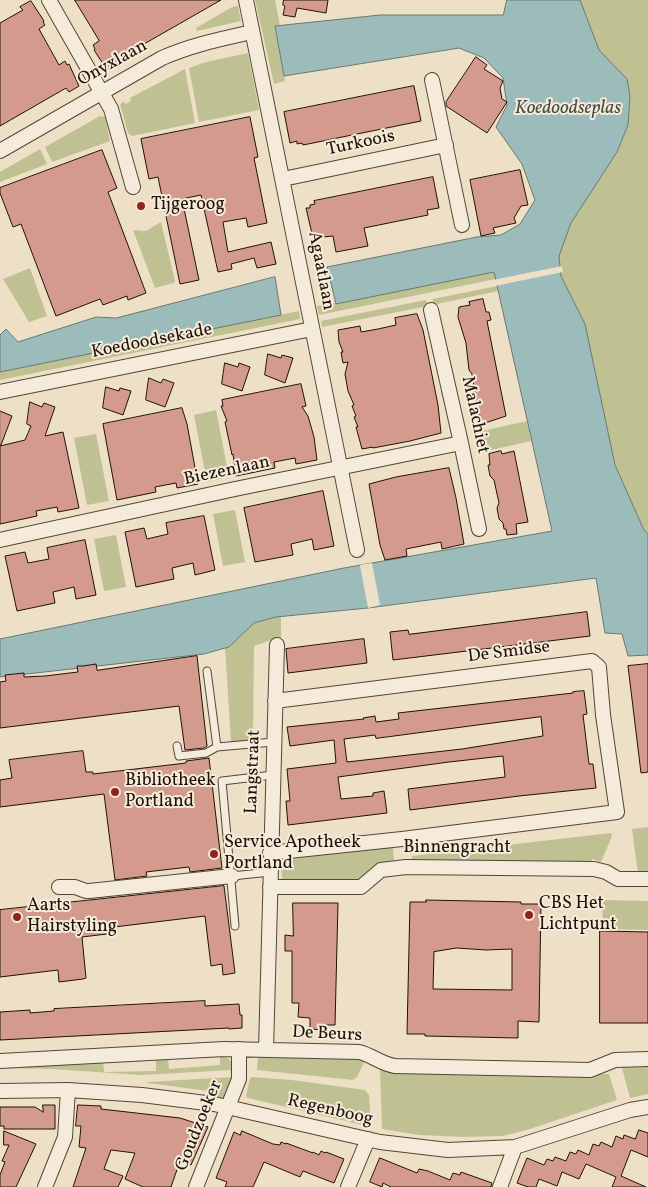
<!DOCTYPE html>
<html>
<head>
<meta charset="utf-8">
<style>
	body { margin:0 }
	canvas { display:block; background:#eee0c7 }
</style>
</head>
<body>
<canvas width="648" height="1187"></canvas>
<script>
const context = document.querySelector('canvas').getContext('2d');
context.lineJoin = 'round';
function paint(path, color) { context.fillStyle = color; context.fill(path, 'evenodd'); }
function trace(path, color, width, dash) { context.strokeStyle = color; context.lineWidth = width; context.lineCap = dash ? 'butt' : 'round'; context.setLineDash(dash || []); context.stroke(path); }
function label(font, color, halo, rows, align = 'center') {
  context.font = font + ' Vollkorn,serif'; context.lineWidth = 4; context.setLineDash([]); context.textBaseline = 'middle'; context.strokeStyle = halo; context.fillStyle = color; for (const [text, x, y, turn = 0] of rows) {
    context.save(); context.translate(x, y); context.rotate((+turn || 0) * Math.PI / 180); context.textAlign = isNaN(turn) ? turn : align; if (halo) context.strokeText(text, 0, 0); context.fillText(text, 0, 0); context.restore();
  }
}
paint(new Path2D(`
	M255,0H275L280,26L275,27L285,81L274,84Z
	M580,0H648V534L644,530L615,465L585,324L561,276L559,256L571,223L617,152L628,125L627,79L599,50Z
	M238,6L241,21L197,31L196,28L232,7Z
	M248,53L259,110L199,122L189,68L206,62Z
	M185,69L195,123L132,136L128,133L120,104L128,99L124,102L126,104L131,101L130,98Z
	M100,116L105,117L110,141L52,162L45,147Z
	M40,149L47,164L0,182V172Z
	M161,222L175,281L174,283L155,288L133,230L146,231Z
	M30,268L47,316L29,322L3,279Z
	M494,272L496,279L319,315L317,306Z
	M497,286L498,291L432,305L433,299Z
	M426,300L428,306L322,327L321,321Z
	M299,311L300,319L0,380V372Z
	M216,410L229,477L207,482L194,415Z
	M527,421L531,441L478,453L473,433Z
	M96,434L109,501L87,505L74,438Z
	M235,510L245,562L223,566L213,514Z
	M116,535L126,587L104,591L94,539Z
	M281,616V639H274L254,646L253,739L231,742L225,647H229L254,623Z
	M648,827V874H638L632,829Z
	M611,833L612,836L601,862L592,859L591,863L413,864L412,856Z
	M393,847L394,863L360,884H283L280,860Z
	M603,900L648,901V930L602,929Z
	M220,1056L228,1058L233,1065L232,1070L142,1075L51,1069L0,1068L103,1061L104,1072L156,1071V1058H168L169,1069L220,1065Z
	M258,1056L357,1057L364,1060V1062L357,1077L353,1080L257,1070Z
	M621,1064H648V1094L630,1098Z
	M380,1068L386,1072L609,1074L617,1100L530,1129L503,1136L463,1137L419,1135L382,1129Z
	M233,1077L225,1100L213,1098L209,1091L147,1083L148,1082Z
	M252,1077L292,1080L365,1090L369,1095L371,1127L248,1098L246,1096L250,1078Z`), '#bfc192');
const water = new Path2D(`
	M507,0H580L599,50L627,79L630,96L628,125L617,152L571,223L559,256L561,276L585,324L615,465L644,530L648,534V655L628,656L622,634L605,633L596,578L368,608L276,617L254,623L229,647L204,654L0,677V639L344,568L552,531L494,272L336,304L327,267L477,237L501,235L520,224L535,200L522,164L496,127L507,105L503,78L484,58L459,48L284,76L275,26L380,15H503Z
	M275,277L281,315L0,372V335L6,329L18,342L96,317L116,318Z`);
paint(water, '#9bbcba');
trace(water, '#6a7872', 1);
paint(new Path2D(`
	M562,266L563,272L495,286L493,280Z
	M372,563L380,605L368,608L360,565Z`), '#eee0c7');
const building = new Path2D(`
	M75,0H221L116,60L118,64L107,70L94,50L95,49L93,45L99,41Z
	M284,0H328L326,13L297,8L295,17L283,15L285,6L283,5Z
	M31,1L44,21L43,22L45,25L39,29L59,65L65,61L67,65L69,64L79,86L69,92L66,88L0,126V23L23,10L20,7Z
	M476,57L487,65L484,69L503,81L500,88L502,99L507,102L487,133L446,106V102Z
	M414,86L421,121L303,145L302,143L297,144V141L290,143L284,112Z
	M250,117L258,157L254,158L267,223L248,227L246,218L223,222L228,252L271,242L276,264L257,268L254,258L231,264L232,269L218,272L201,195L182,199L199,280L180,284L158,177L149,179L141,139Z
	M102,150L117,188L108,192L146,293L128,300L127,296L103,305L100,299L56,316L21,224L13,227L0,193V188Z
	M520,170L528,205L521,206L514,218L516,223L493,228L495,233L481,236L470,180Z
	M433,177L439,208L427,210L428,215L364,228L368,246L336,252L333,236L313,238L306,208H310V205L315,204L314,201Z
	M483,299L486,312H489L491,320L487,321L506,416L482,424L481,417L478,413L472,374L469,370L466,343L458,317L459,307L470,305L469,302Z
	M417,314L423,330L438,405L441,433L410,441L373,448V447L362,449L356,427H358L354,417L356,416L352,406L354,405L348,391L345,374L348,362L343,363L341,352H343L339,342L338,330L360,326L361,332L378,329L396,325L395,318Z
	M268,354L281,358L282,355L293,358L285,383L265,375Z
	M225,363L238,367L239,363L250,367L242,391L222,384Z
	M149,378L161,383L163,379L174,383L165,407L146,400Z
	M301,384L306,406L302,407L308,416L314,437L317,460L296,464L295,458L274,462L275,468L236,476L233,454L232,455L225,422L227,421L221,406H223L222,400Z
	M106,387L119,391L120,388L131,391L123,415L103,408Z
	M30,402L42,407L44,403L55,407L45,436L63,432L79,508L58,512L57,507L36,511L37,516L0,524V446L25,440L31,426L27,424Z
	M182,408L187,424L198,484L177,488L176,483L155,487L156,492L117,500L103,424Z
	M0,411L12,416L1,445H0Z
	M501,451L502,454L514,451L528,522L516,524L517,534L507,535L506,529H504L503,523L499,519L497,508L499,503L494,480L490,476L488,465H490L489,454Z
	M449,468L456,498L464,544L442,549L441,542L406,549L407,556L385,560L380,545L369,484L396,477Z
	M323,491L334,546L314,550L312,539L291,544L293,555L255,562L244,508Z
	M204,516L215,570L195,575L193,563L172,568L174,579L136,587L125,532L144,528L147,539L168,534L166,523Z
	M85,540L96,595L76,599L74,587L53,592L55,603L17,611L5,556L25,552L28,563L49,559L47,548Z
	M587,612L590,636L393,660L390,632L408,630L409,634Z
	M364,639L367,663L288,673L286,649Z
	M197,656L207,746L204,748L185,750L179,706L0,728V682L6,681L5,675L24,673V677L45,676L78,672L77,666H83L96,664L97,670Z
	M648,664V772L641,773L628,666Z
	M584,691L587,714L583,715L589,764H593L596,788L519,796L410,810L408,789L505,777L503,756L449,762L338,777L341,799L373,796V793L384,791L387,813L288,825L286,801H290L287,769L336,763L334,740L290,746L287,727L364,719L363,718L375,716L376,722L399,719L398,713L573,693V692ZM541,717L543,736L462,749L347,762L344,739L375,735L376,738Z
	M83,751L86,772H93V774L186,763V761L209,758L222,868L190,872L189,867L146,872L147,876L115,880L104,794L0,807V780L12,778L9,760Z
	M224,886L235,973L223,975L222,964L211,966L205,916L106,928L107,934L82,937L86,978L83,979L59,982L58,970L0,977V910Z
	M426,900L521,902V904H541L539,1022L518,1021V1038L425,1036V1034H407L410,902H426ZM457,948L486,950L512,949V990L433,989L434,952Z
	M293,903H338L335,1025H326V1030L310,1029V1018L298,1017L299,1003H292V951H285V935L293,936Z
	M600,931L648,932V1023H600Z
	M205,1001V1006L239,1004L240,1015H242V1028L229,1029V1028L0,1040V1012L30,1010V1013L54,1011V1009Z
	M43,1105H55V1129H4V1126H0V1107H35L43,1112Z
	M78,1105L101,1106V1109L180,1118L208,1127L191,1165L180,1161L171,1187H143L125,1179L135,1153L111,1150L104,1169L123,1176L118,1187H73L86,1148L79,1147L81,1126H76Z
	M639,1130L648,1133V1157L631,1150L621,1176L646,1187H612L616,1177L586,1164L579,1179L562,1172L557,1186L539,1179L536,1187H528L517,1183L527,1158L544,1165L547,1159L553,1161L555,1157L566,1161L570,1152L576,1154L578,1150L589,1155L593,1144L599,1146L601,1142L612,1147L616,1136L623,1139L624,1135L635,1139Z
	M4,1131L36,1144L16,1187H0V1175L5,1162L2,1161L9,1145H4Z
	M242,1131L273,1144L280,1145L281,1142L286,1144V1143L313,1153V1152L319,1155L321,1151L325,1153L326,1152L344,1159L334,1183L303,1171L300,1177L264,1162L253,1187H225L227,1182L216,1178L234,1132L240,1135Z
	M380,1158L417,1173L419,1169L428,1171L450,1180L453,1173L460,1175L461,1172L492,1183L491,1187H391L383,1183L382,1187L370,1182Z`);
paint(building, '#d49a8e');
trace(building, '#211205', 1);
const lane = new Path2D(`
	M207,671L217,747
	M177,746L179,756L206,753L217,747L274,742
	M232,876L270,872
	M235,926L222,781L273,775`);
const street = new Path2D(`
	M49,0L111,109L133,187
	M246,0L357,550
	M432,80L462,225
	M0,151L162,58C191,45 221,39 252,32
	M283,179L446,145
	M431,310L461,443L479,529
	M0,392L312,329
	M0,540L235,489L461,443
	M270,853L402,839L617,812L603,715L599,667L592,661L275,701
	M59,887H75L86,891
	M270,887H361L381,870L406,867L594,869L606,872L618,879H648
	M89,891L232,876
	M266,1050L277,645
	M0,1061L224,1049L359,1052C372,1055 381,1064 395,1066L590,1070L615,1060L648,1059
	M0,1091L68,1090L142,1095L214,1104L380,1142L448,1150L515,1147L630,1110L648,1107
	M45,1187L65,1137L68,1090
	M196,1187L239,1079V1049
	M348,1187L368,1139
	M500,1187L515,1147`);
trace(lane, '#544636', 9);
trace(street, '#544636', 16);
trace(lane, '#f4ebdb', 7);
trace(street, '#f4ebdb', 14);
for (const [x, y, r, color] of [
	[141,206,5,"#8f2418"],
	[115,792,5,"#8f2418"],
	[214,854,5,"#8f2418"],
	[529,915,5,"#8f2418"],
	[17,917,5,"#8f2418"]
]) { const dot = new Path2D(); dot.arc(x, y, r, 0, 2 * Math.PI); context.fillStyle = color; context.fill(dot); trace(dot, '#f4ebdb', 2); }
label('18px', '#211205', '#f4ebdb', [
	["Onyxlaan",113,64,-29],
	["Turkoois",361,144,-12],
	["Agaatlaan",320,271,79],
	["Koedoodsekade",152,342,-11],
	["Malachiet",474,415,78],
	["Biezenlaan",227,472,-12],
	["De Smidse",509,653,-7],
	["Langstraat",254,772,-88],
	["Binnengracht",457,849],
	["De Beurs",327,1035,3],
	["Regenboog",330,1111,13],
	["Goudzoeker",200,1126,-68]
]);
label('18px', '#211205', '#f4ebdb', [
	["Tijgeroog",151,206],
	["Bibliotheek",125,782],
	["Portland",125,803],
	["Service Apotheek",224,844],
	["Portland",224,865],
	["CBS Het",539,905],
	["Lichtpunt",539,926],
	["Aarts",27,907],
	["Hairstyling",27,928]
], 'left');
label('italic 19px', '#4c4e44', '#f4ebdb', [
	["Koedoodseplas",568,110]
]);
</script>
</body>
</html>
